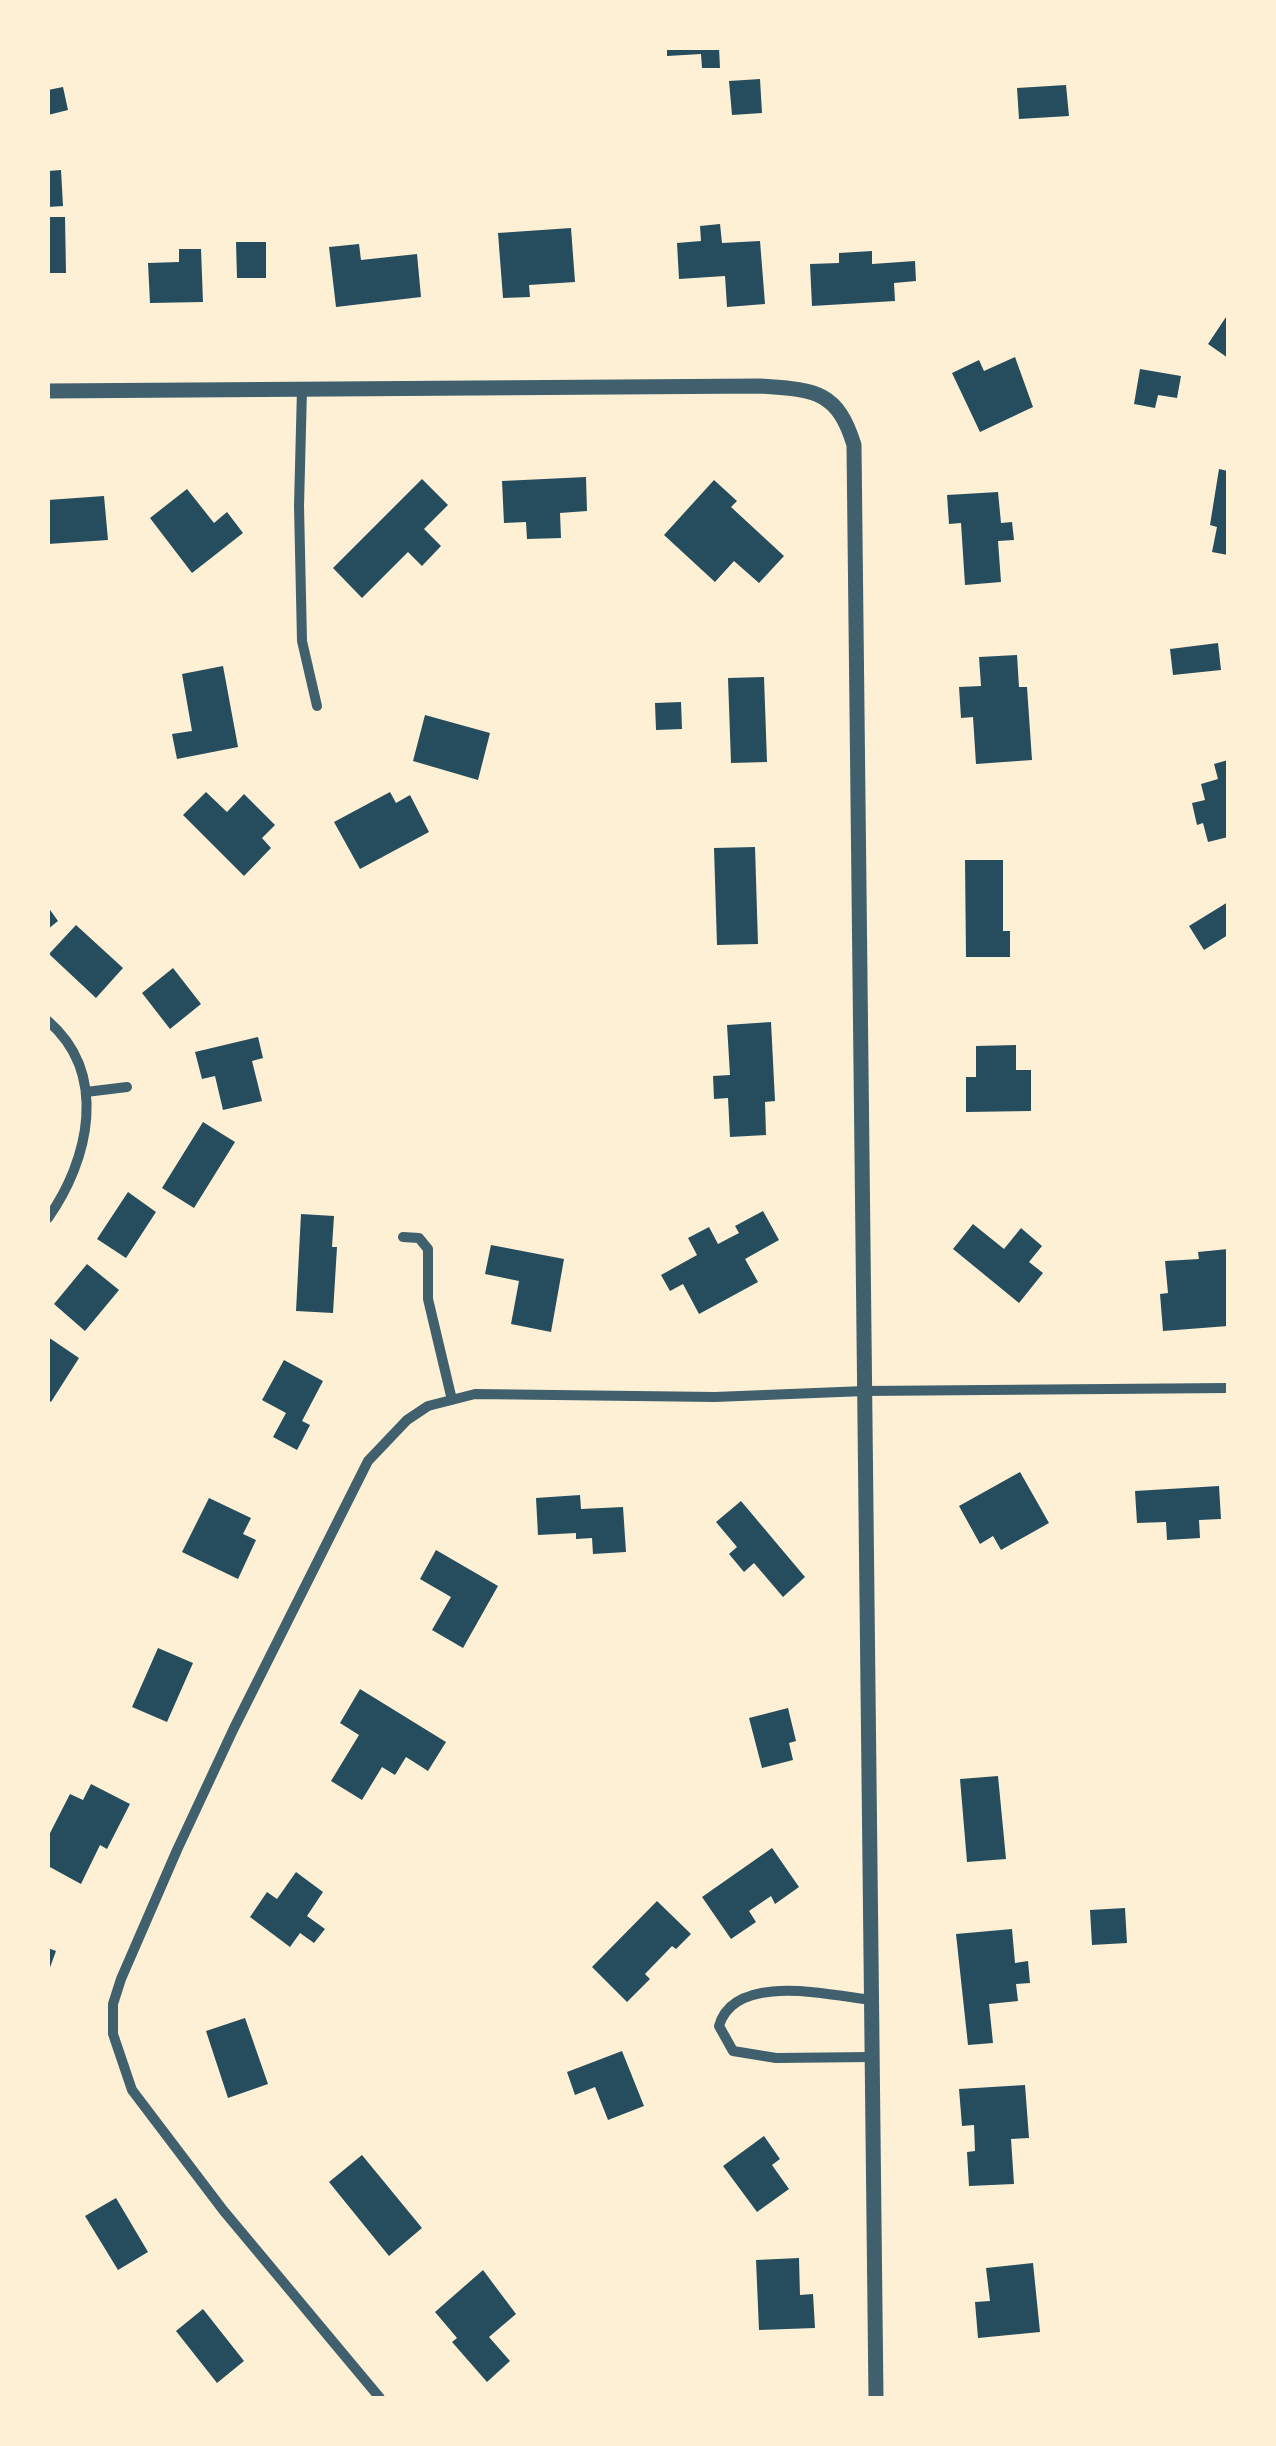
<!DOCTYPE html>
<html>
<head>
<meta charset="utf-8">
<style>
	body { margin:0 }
	#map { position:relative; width:1276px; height:2446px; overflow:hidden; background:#fdf0d5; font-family:Overpass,sans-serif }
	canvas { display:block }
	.frame { position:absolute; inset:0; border:50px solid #fdf0d5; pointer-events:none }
</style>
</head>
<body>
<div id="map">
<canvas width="1276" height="2446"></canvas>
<div class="frame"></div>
</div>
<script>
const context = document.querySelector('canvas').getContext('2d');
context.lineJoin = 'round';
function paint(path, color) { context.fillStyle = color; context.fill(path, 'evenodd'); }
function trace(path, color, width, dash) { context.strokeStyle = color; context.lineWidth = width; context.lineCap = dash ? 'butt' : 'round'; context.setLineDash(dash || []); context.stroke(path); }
paint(new Path2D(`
	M667,48H719L720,68H702L701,54L667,56Z
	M760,79L762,113L732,115L729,81Z
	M1066,85L1069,116L1019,119L1017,88Z
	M63,87L68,110L48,115V90Z
	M61,170L63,206L48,207V171Z
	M48,217H65L66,273H48Z
	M720,224L722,243L760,241L765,304L727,307L725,276L679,279L677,243L701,241L700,226Z
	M571,228L575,282L529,285L530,297L503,298L498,233Z
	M236,242H266V278H237Z
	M359,244L361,260L417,254L421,297L336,307L329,247Z
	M179,249H201L203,302L150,303L148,263L179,262Z
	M872,251V264L915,261L916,281L894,283L895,301L812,306L810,264L839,263V253Z
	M1228,314V358L1208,344Z
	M1015,357L1033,407L980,432L952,373L979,360L984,371Z
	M1140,369L1181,376L1177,398L1158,395L1155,408L1134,404Z
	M1219,469L1228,471V555L1212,552L1217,527L1210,525Z
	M586,477L587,511L560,513L561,538L527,539L526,522L504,523L502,481Z
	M422,479L448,505L424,529L441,546L422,566L408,552L362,598L333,568Z
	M714,480L737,501L731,507L784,556L759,583L734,561L715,582L664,535Z
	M187,489L214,523L227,512L243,533L192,573L150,518Z
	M998,492L1001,523L1012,522L1014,540L998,541L1001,582L965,585L961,523L949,524L947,495Z
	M104,496L108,540L48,544V500Z
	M1218,643L1221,670L1173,675L1170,649Z
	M1017,655L1019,687H1027L1032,760L976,764L973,717L961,718L959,687L981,686L979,657Z
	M223,666L238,747L177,759L172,734L192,731L182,674Z
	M764,677L767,762L731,763L728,678Z
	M681,702L682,729L656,730L655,703Z
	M425,715L490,733L478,780L413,761Z
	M1228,760V837L1208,842L1203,823L1197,825L1192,803L1205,800L1201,784L1218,779L1214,764Z
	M206,792L227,812L244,794L275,825L262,838L271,848L244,876L183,815Z
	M390,792L396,803L410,795L429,832L360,869L334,822Z
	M755,847L758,944L717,945L714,848Z
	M965,860H1003V931H1010V957H966Z
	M1228,902V935L1204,950L1189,926Z
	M48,907L58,921L48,929Z
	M76,925L123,968L96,998L49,954Z
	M173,968L201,1004L170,1029L142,993Z
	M771,1022L775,1101L765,1102L766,1135L730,1137L728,1098L714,1099L713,1076L730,1075L727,1025Z
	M258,1037L263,1058L252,1061L262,1101L223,1110L215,1076L202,1079L195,1052Z
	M1016,1045V1070H1031V1111L966,1112V1077H976V1046Z
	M203,1122L235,1142L194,1208L162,1188Z
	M128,1192L156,1212L126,1258L97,1239Z
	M763,1211L779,1240L745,1259L758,1282L699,1314L683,1284L670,1291L661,1275L697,1255L688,1238L709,1227L718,1244L739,1233L735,1226Z
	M301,1214L334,1216L332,1247H337L333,1313L296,1311Z
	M973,1224L1004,1249L1021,1228L1042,1246L1029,1262L1043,1273L1019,1303L953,1249Z
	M491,1245L564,1259L551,1332L511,1324L519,1281L485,1274Z
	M1228,1249V1326L1163,1331L1160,1294L1168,1293L1165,1261L1199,1259L1198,1252Z
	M87,1264L119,1290L85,1331L54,1304Z
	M48,1337L79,1358L51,1402L48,1400Z
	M284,1360L323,1381L302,1421L310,1425L297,1450L273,1437L286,1413L262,1400Z
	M1020,1472L1049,1523L1001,1550L993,1536L980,1544L959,1506Z
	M1219,1486L1221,1519L1199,1520L1200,1538L1167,1540L1166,1522L1137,1523L1135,1491Z
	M580,1495L581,1509L623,1507L626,1552L593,1554L592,1538L576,1539V1533L538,1535L536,1498Z
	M209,1498L251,1518L243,1534L256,1540L238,1579L182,1552Z
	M741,1501L805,1577L783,1597L754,1563L744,1572L729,1554L737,1547L716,1522Z
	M436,1550L498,1586L463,1648L432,1630L451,1597L420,1579Z
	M158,1648L193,1663L167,1722L132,1707Z
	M360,1689L446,1742L428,1771L406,1757L395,1775L382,1767L362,1800L331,1781L359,1735L340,1723Z
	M788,1708L796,1741L789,1743L793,1760L762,1768L749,1718Z
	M998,1776L1006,1859L967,1862L960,1779Z
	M91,1784L130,1804L107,1849L100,1845L81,1884L48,1866V1837L70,1794L83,1800Z
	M772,1848L799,1887L775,1904L771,1896L749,1911L756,1922L731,1939L702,1897Z
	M296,1872L323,1892L307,1916L325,1929L314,1943L300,1933L290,1947L250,1917L267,1892L277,1899Z
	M657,1901L691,1934L676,1949L672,1946L645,1974L650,1979L627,2002L592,1967Z
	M1125,1908L1127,1943L1092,1945L1090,1910Z
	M1012,1929L1015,1963L1028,1961L1030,1983L1016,1984L1018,2001L989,2004L993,2043L968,2045L956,1934Z
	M48,1948L56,1951L48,1973Z
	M245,2018L268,2084L228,2098L206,2031Z
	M622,2051L644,2106L608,2120L595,2087L575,2095L567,2072Z
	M1025,2085L1029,2138L1011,2139L1014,2184L969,2186L967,2152L975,2151L974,2125L962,2126L959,2089Z
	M764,2136L780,2159L772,2165L789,2189L757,2212L723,2166Z
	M362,2155L422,2228L389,2256L329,2182Z
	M116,2198L148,2252L118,2270L85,2216Z
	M799,2258L800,2295L813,2294L815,2328L759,2330L756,2260Z
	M1033,2263L1040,2332L978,2338L975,2302L990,2301L986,2268Z
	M483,2270L516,2314L489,2337L510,2361L487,2382L452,2342L457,2338L435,2312Z
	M203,2309L244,2361L217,2383L176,2331Z`), '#264d5e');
trace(new Path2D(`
	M302,389L299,506L302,641L317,706
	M48,1021C109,1074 89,1160 48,1218
	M86,1092L127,1087
	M403,1237L419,1238L428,1249V1299L452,1400
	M872,2000C829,1995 734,1972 719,2026L733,2051L776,2058L872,2057
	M380,2398L223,2210L132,2090L113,2034V2004L121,1979L177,1850L234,1728L368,1461L407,1420L428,1406L475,1394L715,1397L865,1391L1228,1388`), '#3f606c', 10);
trace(new Path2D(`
	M48,391L760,386C813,390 837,389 854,445L876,2398`), '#3f606c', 15);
</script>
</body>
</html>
